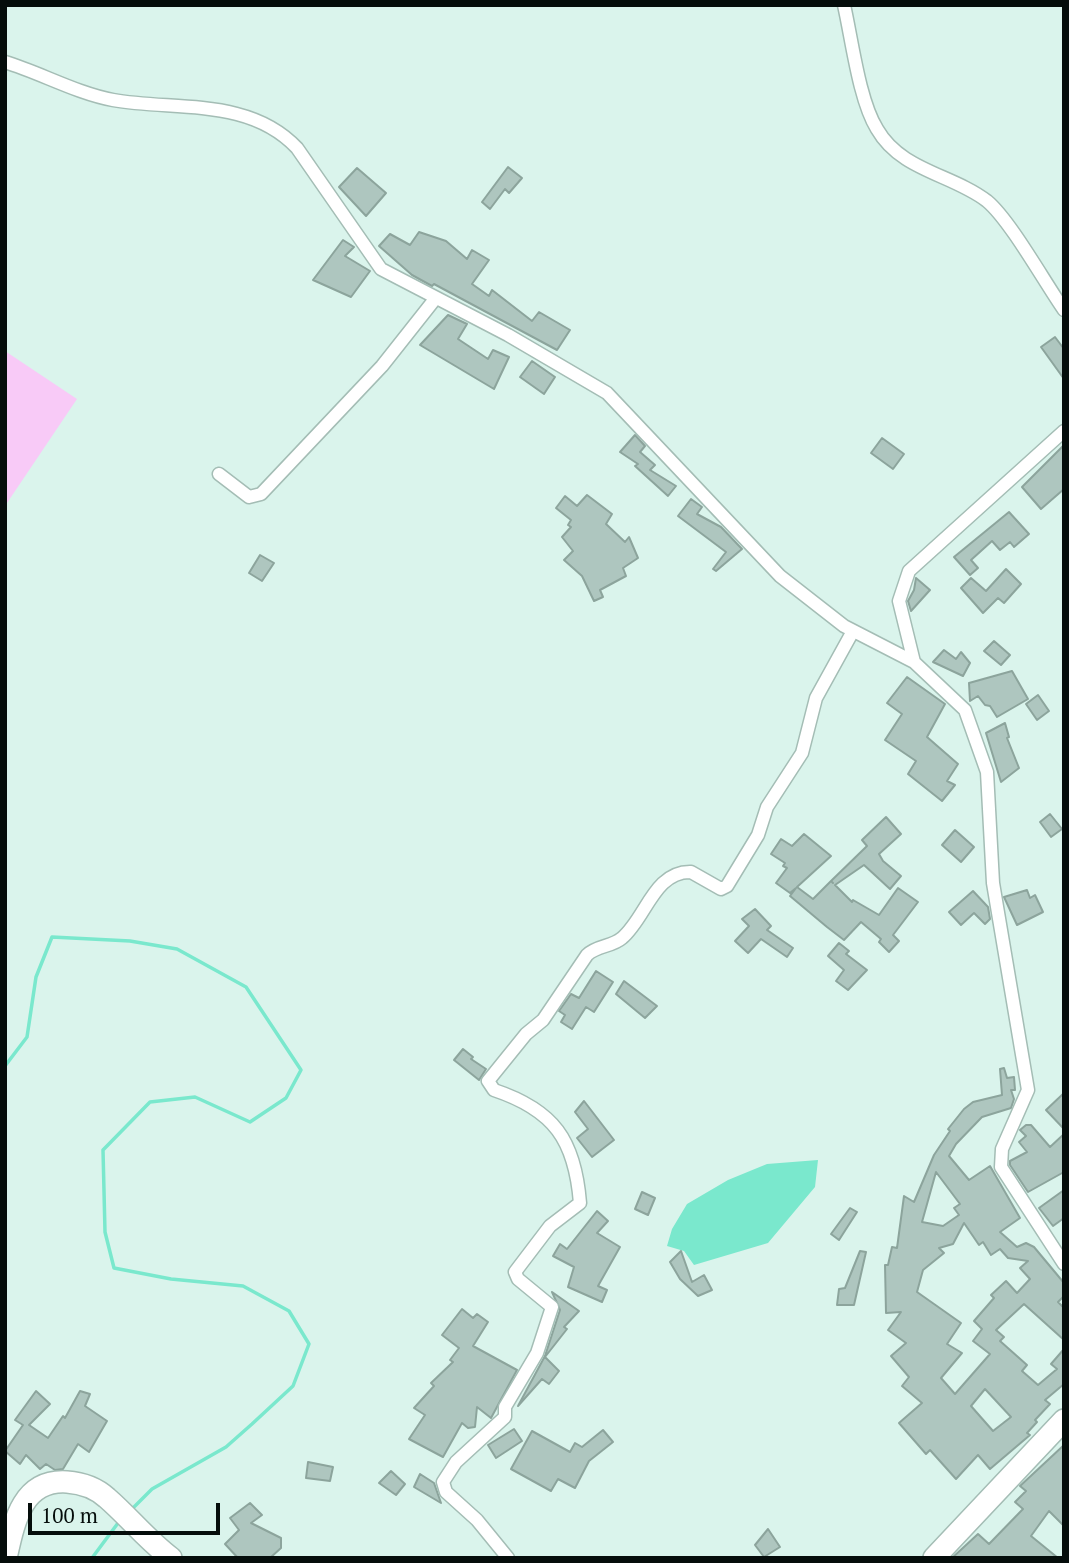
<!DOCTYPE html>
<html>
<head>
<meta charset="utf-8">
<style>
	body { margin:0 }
	#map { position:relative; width:1069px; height:1563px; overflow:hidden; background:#daf4ec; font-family:"PT Serif",serif }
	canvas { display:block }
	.frame { position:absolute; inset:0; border:7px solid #050d0b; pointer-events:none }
	.scale { position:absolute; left:28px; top:1503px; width:192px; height:32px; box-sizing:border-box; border:4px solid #050d0b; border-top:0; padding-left:9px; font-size:21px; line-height:24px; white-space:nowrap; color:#050d0b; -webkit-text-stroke:5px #daf4ec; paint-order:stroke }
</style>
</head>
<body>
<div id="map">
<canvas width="1069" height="1563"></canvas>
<div class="frame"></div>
<div class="scale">100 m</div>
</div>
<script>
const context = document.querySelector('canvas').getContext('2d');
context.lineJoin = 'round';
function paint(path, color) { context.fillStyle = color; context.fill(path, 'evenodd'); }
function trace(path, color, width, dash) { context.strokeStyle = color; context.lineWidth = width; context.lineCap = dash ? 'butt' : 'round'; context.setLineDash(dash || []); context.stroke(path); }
paint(new Path2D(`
	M5,351L77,399L5,506Z`), '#f8caf7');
paint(new Path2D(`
	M818,1160L815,1187L768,1243L694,1265L684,1251L667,1246L672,1229L687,1204L728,1180L767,1164Z`), '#7ae8cd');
trace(new Path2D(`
	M5,1066L27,1037L36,977L52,937L130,941L177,949L246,987L301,1070L286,1098L250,1122L195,1097L150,1102L103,1150L105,1232L114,1268L171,1279L243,1286L289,1311L309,1344L293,1386L252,1424L226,1447L152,1489L132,1509
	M92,1558L121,1519`), '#7ae8cd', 3.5);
const building = new Path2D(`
	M508,167L522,178L509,193L505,189L490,209L482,202Z
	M357,168L386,193L366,216L339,187Z
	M419,232L446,241L467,259L472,250L489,260L472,284L489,296L492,290L532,321L539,312L570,330L557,350L434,284L432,286L412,275L379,246L390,234L410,245Z
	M343,240L354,247L345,256L370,271L351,297L313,280Z
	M448,315L467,324L458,339L488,359L493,350L509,357L494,389L420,345Z
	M1055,337L1064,349V379L1041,347Z
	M532,361L555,377L544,394L520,377Z
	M635,435L645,446L640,452L655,465L650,470L676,486L668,496L635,466L638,464L620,452Z
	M882,438L904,454L893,469L871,453Z
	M1064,445V489L1041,509L1022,487Z
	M587,495L612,514L606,524L625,542L629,537L638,558L623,568L626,576L600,590L603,597L594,601L582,576L564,560L573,551L562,537L571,527L568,525L571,520L556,508L565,496L577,506Z
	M691,499L702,507L697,514L721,527L742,549L716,571L713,569L726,552L678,516Z
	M1009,512L1029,534L1014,547L1010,542L1000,550L992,541L971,560L978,568L970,575L954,557Z
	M260,555L274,563L262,581L249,573Z
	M1006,569L1021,584L1004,603L998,598L983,613L961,588L971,578L986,591Z
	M916,578L930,590L911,611L908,601L914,590Z
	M994,641L1010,655L1001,665L984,651Z
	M944,650L956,659L961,652L970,663L963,676L933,662Z
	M1012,671L1028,699L997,717L990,706L985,705L978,696L970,701L969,683Z
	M907,677L945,704L927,737L958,764L947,781L955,785L942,801L908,774L916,761L885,740L902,714L887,703Z
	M1038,695L1049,711L1037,720L1026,704Z
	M1005,723L1009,737L1007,738L1019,768L1001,782L986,733Z
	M1050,814L1062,829L1051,837L1040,822Z
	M886,817L901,834L879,854L883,861L901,876L890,889L864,865L835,885L852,902L853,900L879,915L898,888L918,902L893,935L899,941L889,952L879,942L881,939L861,922L844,940L827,927L790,896L796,888L790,893L776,883L787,868L783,866L785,863L771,854L781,839L792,846L804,834L831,856L797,887L813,899L831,881L833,883L831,881L867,846L862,840Z
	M955,830L974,847L961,862L942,845Z
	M1027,890L1030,898L1035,895L1043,912L1017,925L1004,897Z
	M973,891L988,907L990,919L985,924L974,913L961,925L949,912Z
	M755,909L771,926L767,930L793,948L787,957L761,939L748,953L735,941L749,926L742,919Z
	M839,943L849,951L846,954L867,970L848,990L836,981L844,970L828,956Z
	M596,971L613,982L594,1012L586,1007L572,1029L561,1022L565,1015L559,1011L571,994L579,998Z
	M624,981L657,1006L645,1018L616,994Z
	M463,1049L473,1057L471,1059L486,1069L479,1080L454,1060Z
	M1004,1068L1007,1078L1014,1077L1015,1090H1011L1014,1099L1011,1108L982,1117L956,1144L949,1156L969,1180L990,1166L1020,1218L1000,1232L1017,1247L1026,1243L1034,1247L1064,1283V1296L1058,1302L1064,1308V1340L1024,1304L996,1330L1004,1337L1000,1341L1027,1365L1022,1371L1038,1385L1057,1369L1051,1364L1064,1349V1384L1045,1400L1050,1404L1035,1420L1037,1422L1027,1433L1030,1435L990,1469L978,1455L956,1479L930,1450L926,1454L899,1423L922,1403L902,1386L909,1377L891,1356L906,1343L888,1330L901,1312L886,1313L885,1265H888L892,1247L897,1248L904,1196L914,1202L934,1155L950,1131L948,1129L964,1109L973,1102L1002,1095L1000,1069ZM936,1172L960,1204L954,1208L959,1215L943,1226L922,1222ZM964,1223L979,1245L983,1242L991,1255L1000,1249L1008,1258L1028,1261L1020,1268L1030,1279L1017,1293L1006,1281L991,1295L994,1298L974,1321L982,1329L973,1341L990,1354L955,1394L941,1378L962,1353L947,1344L961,1323L917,1292L923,1270L944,1253L939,1248L953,1244ZM985,1389L1011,1417L993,1431L971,1406Z
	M1064,1093V1129L1046,1110Z
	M584,1101L614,1140L592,1157L577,1138L588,1129L575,1112Z
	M1026,1125H1031L1050,1147L1064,1134V1172L1028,1192L1010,1165V1161L1027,1152L1019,1142L1026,1136L1020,1130Z
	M1064,1190V1218L1053,1226L1039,1208Z
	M642,1192L655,1198L648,1215L635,1209Z
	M850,1208L857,1212L839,1240L831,1234Z
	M597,1211L608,1221L597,1233L620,1247L598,1286L607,1290L602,1302L568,1287L574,1267L553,1256L560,1244L567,1249Z
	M681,1251L692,1282L704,1275L712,1290L698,1296L680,1279L670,1262Z
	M860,1251L866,1252L854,1305H837L839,1289L845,1288Z
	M552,1292L579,1311L564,1327L567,1329L545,1357L559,1371L549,1384L542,1379L518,1406L545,1356L560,1310Z
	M462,1309L473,1318L477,1314L488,1322L473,1346L517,1370L491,1418L477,1407L475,1427L468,1428L462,1423L443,1457L409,1439L425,1415L414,1408L434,1386L431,1383L453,1362L450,1360L459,1348L442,1335Z
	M36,1391L50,1404L29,1425L48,1438L63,1416L65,1418L80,1391L90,1394L85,1406L107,1421L89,1452L78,1444L63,1469L55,1470L46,1464L40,1469L26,1455L20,1464L5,1451L23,1425L15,1420Z
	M514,1429L522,1441L496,1458L488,1445Z
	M603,1430L613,1442L589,1461L575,1488L558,1479L551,1491L511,1469L532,1431L570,1452L575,1443L582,1447Z
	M1064,1445V1526L1049,1511L1031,1536L1058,1558H952L978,1534L989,1544L1023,1509L1015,1502L1026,1491L1020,1486Z
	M308,1462L333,1467L330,1481L306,1478Z
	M391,1471L405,1484L396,1495L379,1483Z
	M420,1474L434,1483L441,1503L414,1487Z
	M250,1503L262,1515L251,1523L281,1538V1548L270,1558H238L225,1544L239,1530L230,1518Z
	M768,1529L780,1547L764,1557L755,1545Z`);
paint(building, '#aec6bf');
trace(building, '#8ca49c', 2);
const minor = new Path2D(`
	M844,5C852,40 859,100 877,129C901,171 952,174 987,201C1010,220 1045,283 1064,310
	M5,62C41,73 76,93 113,100C175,111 249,97 297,148L381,269L508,335L607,393L780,576L844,626L914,662
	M1064,431L909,571L899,601L914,662L965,710L987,772L993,883L1028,1090L1002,1149L1001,1167L1064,1264
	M219,474L249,497L261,494L382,366L435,299
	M508,1558L477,1520L446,1492L443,1482L456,1462L505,1417V1407L537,1353L552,1307L518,1279L515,1272L550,1226L580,1203C575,1140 554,1110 494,1090L488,1081L526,1034L543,1020L587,955C597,945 612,947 622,938C646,918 654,871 691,872L721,889L727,886L758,835L767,807L802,753L816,698L853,631`);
const primary = new Path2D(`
	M6,1558C14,1522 22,1479 67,1482C81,1483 96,1488 107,1498C129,1517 147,1540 171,1558
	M934,1558L1064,1420`);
trace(minor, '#a4bdb5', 15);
trace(primary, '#a4bdb5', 24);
trace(minor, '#fff', 12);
trace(primary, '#fff', 21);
</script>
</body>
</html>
